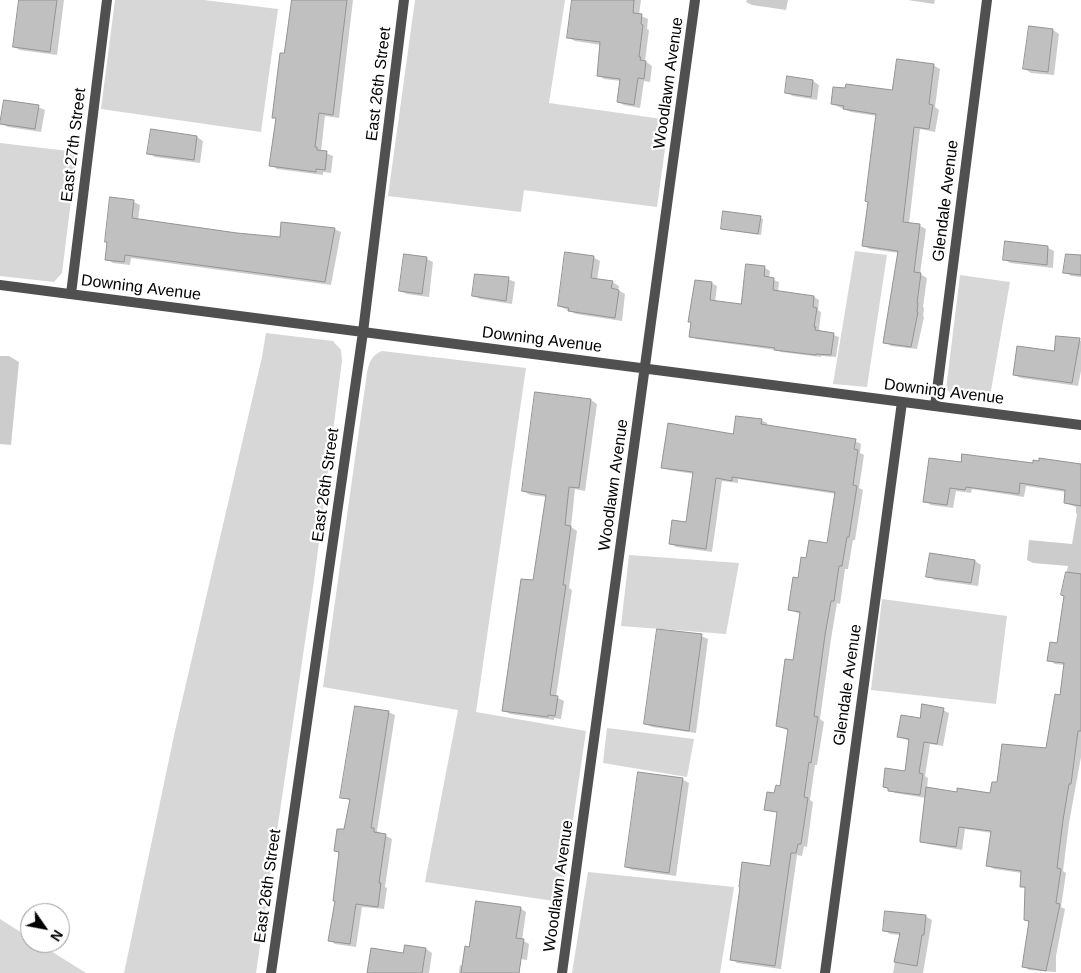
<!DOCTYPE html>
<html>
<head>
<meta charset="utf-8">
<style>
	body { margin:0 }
	#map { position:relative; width:1081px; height:973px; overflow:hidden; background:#fff; font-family:Arial,sans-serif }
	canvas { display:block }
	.north { position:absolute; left:20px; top:903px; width:50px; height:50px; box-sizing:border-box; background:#fff; border:1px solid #999; border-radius:50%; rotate:123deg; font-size:14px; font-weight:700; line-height:20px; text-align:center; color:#000 }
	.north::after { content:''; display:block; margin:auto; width:18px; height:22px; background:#000; clip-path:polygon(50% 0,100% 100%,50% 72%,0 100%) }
</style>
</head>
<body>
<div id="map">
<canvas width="1081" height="973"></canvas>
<div class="north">N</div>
</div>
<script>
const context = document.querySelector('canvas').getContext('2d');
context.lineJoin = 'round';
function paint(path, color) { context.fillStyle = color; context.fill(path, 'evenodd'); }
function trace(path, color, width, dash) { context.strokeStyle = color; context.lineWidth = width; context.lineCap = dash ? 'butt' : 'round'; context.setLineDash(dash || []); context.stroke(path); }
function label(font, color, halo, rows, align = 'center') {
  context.font = font + ' Arial,sans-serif'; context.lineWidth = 4.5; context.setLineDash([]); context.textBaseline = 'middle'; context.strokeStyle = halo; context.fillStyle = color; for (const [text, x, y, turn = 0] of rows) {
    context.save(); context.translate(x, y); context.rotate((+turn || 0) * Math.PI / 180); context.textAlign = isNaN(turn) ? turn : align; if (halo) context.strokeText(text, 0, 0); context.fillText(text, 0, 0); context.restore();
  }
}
paint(new Path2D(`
	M115,0H204L278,9L261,132L101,109Z
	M415,0H565L549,103L669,120L657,207L524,190L521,212L388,196Z
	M0,143L77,152L62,273L54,282L0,276Z
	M855,251L887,255L867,387L833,384Z
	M960,275L1010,282L989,402L956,398L946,389Z
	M266,333L333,341L341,350L342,361L314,581L256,973H124L175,731L262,357Z
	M382,351L526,368L476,712L586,731L561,902L425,882L458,710L323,687L366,380C368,367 369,356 382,351Z
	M629,555L739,563L726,634L621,626Z
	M882,599L1007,616L996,704L871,690Z
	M607,728L694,739L687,777L603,763Z
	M588,872L734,887L720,973H572Z
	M0,919L30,938V943H38L86,973H0Z`), '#d7d7d7');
paint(new Path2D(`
	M20,0H64L57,55L20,50L14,47Z
	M292,0H353L339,118L325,116L321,151L333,156L331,173L323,172V175L277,169L271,165L277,119L274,117L285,55Z
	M590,0H641L639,15L648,19L647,29L649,30L645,61L652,66L650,82L644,81L640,108L624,105L618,102L621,81L604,79L598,75L601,45L575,41L569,38Z
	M747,0H788L786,10L752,5L746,2Z
	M908,0H935L934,4Z
	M1030,27L1053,30L1059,34L1054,75L1031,73L1025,69Z
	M933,65L940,69L935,107L939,110L935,132L920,129L909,224L920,226L926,229L920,274L927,278L923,307L924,308L923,316L924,317L917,349L891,346L885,342L899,253L870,249L864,246L877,116L851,112L832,104L894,91Z
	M788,78L813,81L819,85L817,100L793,96L787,93Z
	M38,107L45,110L41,132L8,127L2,124Z
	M197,137L203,141L200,163L155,157L149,153Z
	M134,202L140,205L138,220L237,234L281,239L334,229L341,232L331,285L131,258L130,265L113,263L106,259L108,243L106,242Z
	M760,218L763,219L761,235L722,229Z
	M1048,248L1054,251L1053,268L1010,263L1004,259Z
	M405,256L427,259L433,262L429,297L407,294L400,291Z
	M1081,256V277L1071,276L1065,272Z
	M593,257L600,261L597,280L612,282L619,286L618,290L625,294L622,321L576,314L559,306Z
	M747,266L765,268L770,271L769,278L779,282L778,292L814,297L819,300L818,310L821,312L819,330L839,337L836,357L821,356V357L781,352L776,350L696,339L690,336L692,323L689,321L711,283L717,286L715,302L742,306Z
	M508,279L515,282L512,304L480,299L474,296Z
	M1079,340L1081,341V371L1078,386L1021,378L1014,375Z
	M0,356H9L19,362L11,445L0,444Z
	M591,400L597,404L585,491L575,489L571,527L577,531L569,588L572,590L556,697L564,701L561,719L554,718V720L510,714L503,710L534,582L547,497L530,495L523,491Z
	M761,420L767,423V426L855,441L861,444L860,453L864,455L859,488L863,490L855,540H853L848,569H845L840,604L837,603L831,639L820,719L824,722L817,765H815L810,800L813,802L807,847L804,846L802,856L797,855L781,969L737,963L731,959L771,868L778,813L766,809L781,787L789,731L778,726L794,661L801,614L789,610L807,559L828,544L836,494L738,479V483L722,481L712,552L676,547L670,543L687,524L694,474L669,470L663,467L735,436Z
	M962,463L1034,464L1081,468V757L1069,823L1063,871L1066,873L1061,907L1065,909L1056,956V972L1029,970L1023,966L1030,923L1025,920L1027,889L1021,886L1022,873L994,869L988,866L992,833L965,829L962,850L928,844L922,841L926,798L895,793L884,787L906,772L910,741L898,737L921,719L943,710L949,713L943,746L930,744L925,776L928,778L927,789L958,793L991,794L998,783L1047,750L1061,696L1065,665L1055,664L1049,660L1058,645L1065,596L1062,594L1068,566L1033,563L1027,560L1029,540L1072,544L1077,514L1076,513V507L1065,503L1066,492L1026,486L1024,497L972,489L971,493L956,491L953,508L931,505L925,501Z
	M975,561L981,565L978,586L934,580L928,576Z
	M701,636L708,639L696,733L652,727L646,724Z
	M388,712L395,715L377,831L392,839L385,887L387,888L384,909L362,907L356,947L335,944L329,940L336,901L340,854L336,851L345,831L351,801L342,797Z
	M682,779L689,783L676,876L632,870L626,867Z
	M520,908L526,912L522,940L529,944L527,960L520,959L518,973H459L460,965L463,966L471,948Z
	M925,916L932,920L923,973H893L900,935L890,934L884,930Z
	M406,946L426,949L432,953L429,973H369L404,954Z`), '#0003');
const building = new Path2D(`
	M19,0H57L50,52L13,47Z
	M292,0H347L333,115L319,113L315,147H317V150L327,151L325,170L316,169V172L269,166L276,118H272L280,53H284Z
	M572,0H634L633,13L642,14L641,24L643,25L639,57H641L640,60L646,61L644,79L638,78L634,105L617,102L620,79L597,76L600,42L567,38Z
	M1029,26L1053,29L1048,72L1023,69Z
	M897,59L934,64L929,104L933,105L929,129L914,127L903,222L920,224L914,272L921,273L917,303H918L917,312H918L911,347L883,343L898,251L862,246L868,202L865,201L876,114L843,109L844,106L831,104L833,87L845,88L846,84L892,90Z
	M787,76L813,80L811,97L785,93Z
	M4,100L39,105L35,129L0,124Z
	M151,129L197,136L194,160L147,154Z
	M110,197L134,200L132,218L237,233L280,237L281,222L335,228L325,282L125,255L124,262L105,260L107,242H105Z
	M723,211L761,216L758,234L721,229Z
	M1005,241L1048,246L1047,265L1003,260Z
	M565,252L594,256L591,278L613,281L611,288L619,290L615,318L568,311L569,308L558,306Z
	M404,254L427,257L422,294L399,291Z
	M1066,254L1081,255V275L1063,273Z
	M746,264L765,266L764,276L774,278L773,290L814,296L813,307L817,308L814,327H816L815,330L834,333L831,355L816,354V355L774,350L775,348L689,337L691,322H688L695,280L712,282L710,300L741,304Z
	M475,274L509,277L506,301L472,296Z
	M1056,336L1080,338L1072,383L1013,375L1017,346L1054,351Z
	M535,392L591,399L579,488L569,487L565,525L571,526L563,585H566L550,695L558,696L555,716L548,715V717L502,711L521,579L533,580L546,495L522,491Z
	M736,416L762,419L761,424L856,439L854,449L858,450L853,485L857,486L849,537H847L842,566H839L834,601H831L825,635L814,716L818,717L811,763L809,762L804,797L808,798L801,844H798L796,853H791L775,966L730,960L740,887H739L742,862L770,866L777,812L764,810L767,792L774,793L776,785L780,786L788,729L776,726L785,659L793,660L800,612L788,610L793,577L798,578L801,557L806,558L809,540L827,543L835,492L732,477V481L716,478L706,549L669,544L672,520L686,522L693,472L661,468L668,423L733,434Z
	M962,454L1033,463V460L1039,461V458L1081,464V506L1064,503L1065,490L1020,483L1019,494L966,487L965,490L950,488L947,505L923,502L929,458L961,462Z
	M930,553L975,560L971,583L926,577Z
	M1066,572L1081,574V731H1078L1071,784H1069L1063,820L1057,868L1061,869L1056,903L1060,904L1046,971L1022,967L1029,921L1024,920L1025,887H1020L1021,871L986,866L991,831L959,827L956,847L920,842V838L926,787L957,792V788L990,793L992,782H997L1002,744L1046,748L1055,694L1060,695L1064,663L1047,661L1050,642L1057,643L1064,596L1061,595Z
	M657,629L702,634L689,731L644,724Z
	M922,704L944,708L937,744L924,742L919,773L923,774L920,795L888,791V788L883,787L885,768L905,771L909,739L897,737L901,715L920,718Z
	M355,706L389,711L371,828H374V832L386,834L379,883H381L378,907L356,904L350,944L328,941L335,901H333L339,852L334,851L337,829H344L350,799L340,798Z
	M638,772L683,778L669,873L625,867Z
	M476,901L521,907L516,938L524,939L519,973H461L465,946L469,947Z
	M885,911L926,915L924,935H922L917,966L894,962L900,933L883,931Z
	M405,945L426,948L422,973H367L371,948L403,953Z`);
paint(building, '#c0c0c0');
trace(building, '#949494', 1);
trace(new Path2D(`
	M0,285L1081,425
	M71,294L107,0
	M935,406L987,0
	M271,973L363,332L404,0
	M562,973L695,0
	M825,973L902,402`), '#505050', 10);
label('16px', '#000', '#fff', [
	["Woodlawn Avenue",669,83,-82],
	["East 26th Street",379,84,-83],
	["East 27th Street",74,145,-83],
	["Glendale Avenue",946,201,-83],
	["Downing Avenue",141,288,7],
	["Downing Avenue",542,340,7],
	["Downing Avenue",944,392,7],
	["East 26th Street",326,485,-82],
	["Woodlawn Avenue",614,485,-82],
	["Glendale Avenue",848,685,-82],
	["East 26th Street",268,886,-82],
	["Woodlawn Avenue",559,886,-82]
]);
</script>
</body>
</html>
